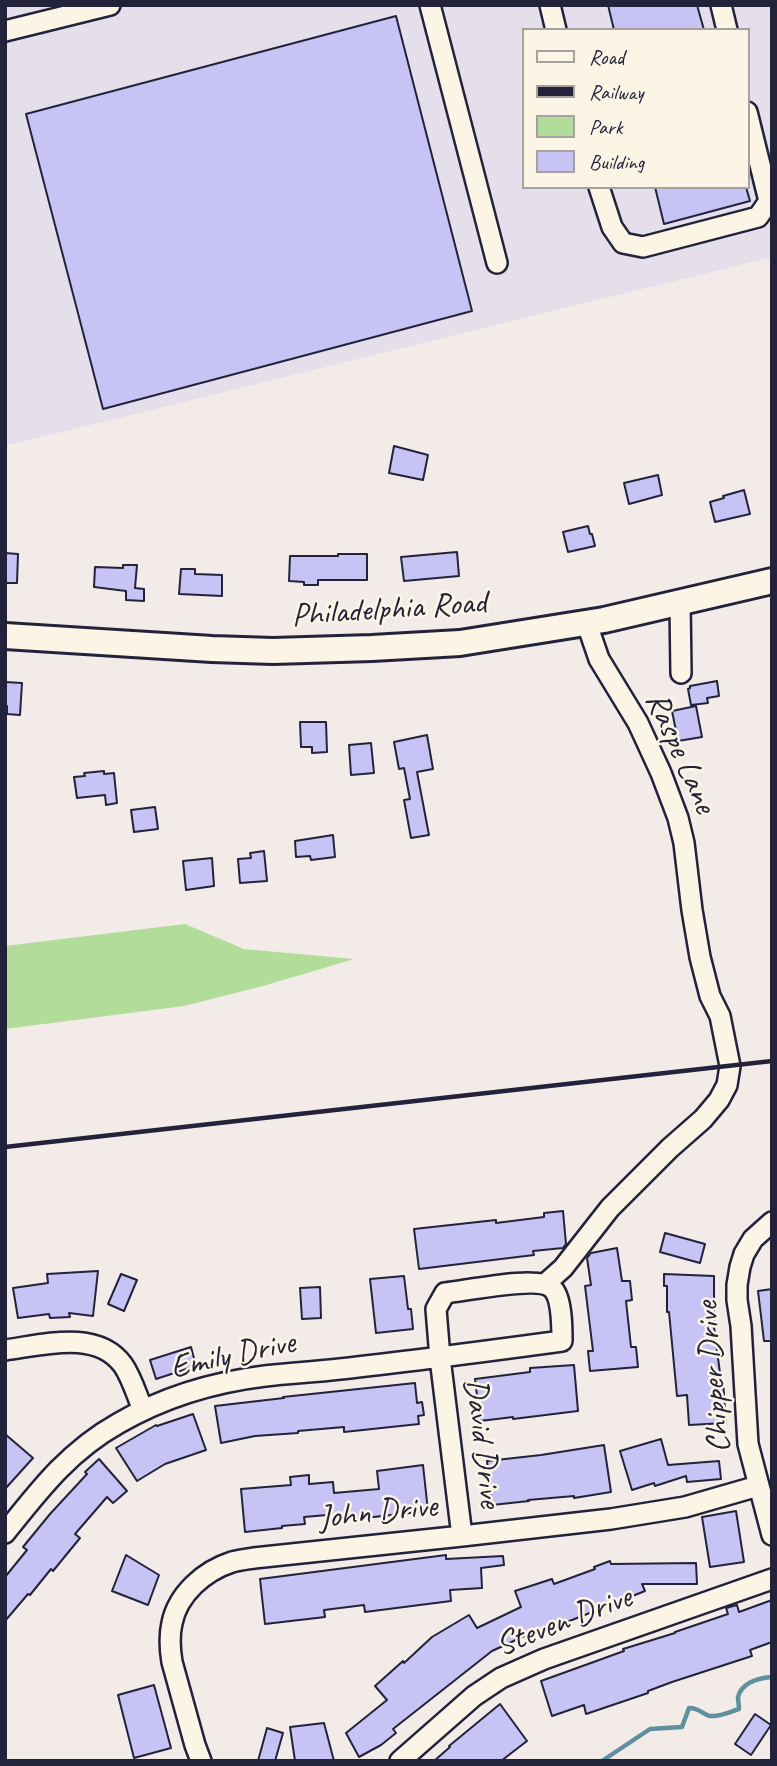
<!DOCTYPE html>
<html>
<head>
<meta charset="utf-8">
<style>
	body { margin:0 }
	#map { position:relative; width:777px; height:1766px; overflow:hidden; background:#f2ebe8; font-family:Caveat,sans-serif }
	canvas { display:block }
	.frame { position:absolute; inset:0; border:7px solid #22223b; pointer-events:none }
	.legend { position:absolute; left:522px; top:28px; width:228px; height:161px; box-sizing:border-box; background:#fcf5e5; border:2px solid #a5a1a1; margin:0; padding:9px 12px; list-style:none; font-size:21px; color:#22223b }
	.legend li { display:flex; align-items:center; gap:14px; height:35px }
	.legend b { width:35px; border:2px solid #a5a1a1 }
</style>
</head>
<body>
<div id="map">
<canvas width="777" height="1766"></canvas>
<div class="frame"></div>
<ul class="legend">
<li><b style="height:9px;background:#fcf5e5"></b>Road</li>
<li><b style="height:9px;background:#22223b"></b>Railway</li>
<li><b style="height:19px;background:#b2dc99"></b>Park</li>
<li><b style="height:19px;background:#c8c3f5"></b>Building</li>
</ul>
</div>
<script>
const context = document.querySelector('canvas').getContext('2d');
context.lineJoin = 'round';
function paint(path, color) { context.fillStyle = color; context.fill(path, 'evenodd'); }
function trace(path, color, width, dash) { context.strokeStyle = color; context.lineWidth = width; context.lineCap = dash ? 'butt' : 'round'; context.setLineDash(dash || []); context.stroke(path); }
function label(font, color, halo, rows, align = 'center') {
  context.font = font + ' Caveat,sans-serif'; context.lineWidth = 5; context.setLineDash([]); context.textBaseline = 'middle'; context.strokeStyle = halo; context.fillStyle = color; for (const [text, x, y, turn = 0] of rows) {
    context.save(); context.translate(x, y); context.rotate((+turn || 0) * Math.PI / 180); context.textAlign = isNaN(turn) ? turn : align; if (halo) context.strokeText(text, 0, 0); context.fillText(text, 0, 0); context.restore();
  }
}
paint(new Path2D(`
	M5,5H772V257L5,446ZM523,30H747V187H523Z`), '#e5dfec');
paint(new Path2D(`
	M185,924L244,949L354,959L263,986L184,1006L5,1029V946Z`), '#b2dc99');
trace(new Path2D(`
	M602,1761L650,1729L682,1727L689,1708C700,1708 702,1714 710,1716C720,1717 730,1712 739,1709C739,1705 738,1701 738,1697C742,1682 759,1678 772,1677`), '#5f909e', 4.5);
const building = new Path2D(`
	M608,5H697L704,30H614Z
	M396,16L472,311L103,409L26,114Z
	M655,187H746L750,201L664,224Z
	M394,446L428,455L423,480L389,473Z
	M658,475L662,495L629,504L624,483Z
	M744,490L750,514L715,522L710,502L724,498L723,496Z
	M588,526L590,534H592L595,546L568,552L563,532Z
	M457,552L459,576L404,581L401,557Z
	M5,553L18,554L17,583H5Z
	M338,554H367V580H318V585H304V582L289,581L290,556H338Z
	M123,565H137L135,588L144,589V601L126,600V591L94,587L95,567L123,568Z
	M181,569H195V574L222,575V596L179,594Z
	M717,681L719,696L707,698L708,703L691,705L688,689L690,688V686Z
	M5,682L22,683L20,715L7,714V706H5Z
	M696,706L702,737L678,741L672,711Z
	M300,722H326L327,752L312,753V747H301Z
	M427,735L433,769L417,772L429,835L411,838L404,800L410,799L404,768L399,769L394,742Z
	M371,743L374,773L351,775L349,745Z
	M104,771V774L114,773L117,803L106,805L105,795L77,798L74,777L85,776L84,773Z
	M155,807L158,829L134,832L131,810Z
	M333,835L335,857L311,860L310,856L296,857L295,841Z
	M264,851L267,881L240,883L238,859L251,858L250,853Z
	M212,858L214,886L186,890L183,861Z
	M563,1211L566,1244L563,1248L533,1251L534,1255L419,1269L414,1229L496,1220V1223L544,1217V1213Z
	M665,1233L705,1244L700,1263L660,1252Z
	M617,1248L622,1281H630L632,1300L626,1301L631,1347H636L638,1367L590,1371L588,1351H593L585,1286L591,1285L587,1258L591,1253Z
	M98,1271L93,1316L69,1313L70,1317L50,1318L49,1314L18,1318L13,1288L48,1283L47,1274Z
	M121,1274L137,1280L124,1311L108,1304Z
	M664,1274L714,1276V1327L721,1381H723L726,1423L689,1425L687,1395L677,1396L669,1312H667V1286H664Z
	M404,1276L408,1309H411L413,1329L376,1333L370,1279Z
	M320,1287L321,1318L302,1319L300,1288Z
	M772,1289V1341H764L758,1291Z
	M191,1347L196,1366L156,1379L150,1360Z
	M574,1365L578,1411L513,1419V1417L480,1421L475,1379L530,1372V1368Z
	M415,1383L417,1403L422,1402L424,1415L418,1416L419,1424L344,1432V1427L298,1431V1433L255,1436L221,1443L215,1406L284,1398L283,1397Z
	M193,1414L206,1450L165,1464L137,1481L116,1448L156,1425L157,1426Z
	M5,1434L33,1458L5,1489Z
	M661,1439L668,1465L719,1461L721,1479L687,1482L686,1476L655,1486L654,1483L632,1490L620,1451Z
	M604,1445L611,1492L574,1498V1496L528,1500L529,1501L492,1505L487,1461L541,1455Z
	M99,1459L127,1491L113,1503L107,1497L75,1534L80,1538L53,1571L51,1569L30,1595L28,1594L5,1621V1577L27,1550L23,1547L50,1514L87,1474L85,1472Z
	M423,1465L428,1511L328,1522L327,1515L304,1517L305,1524L282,1526V1528L245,1532L241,1489L291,1485L290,1477L309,1475V1484L333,1482L334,1493L379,1489L377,1471Z
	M736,1511L744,1562L710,1567L702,1517Z
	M126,1555L159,1575L148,1605L112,1591Z
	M446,1555V1559L503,1556L504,1565L481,1568L482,1588L450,1590L451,1601L365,1612L364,1605L324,1610L325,1617L265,1624L260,1579Z
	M610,1561L611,1564L696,1563L697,1584H642L645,1591L567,1622L531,1633L492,1651L393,1729L396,1733L381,1745L359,1757L346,1733L387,1700L375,1686L403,1661L404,1663L432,1637L469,1615L477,1628L521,1607L515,1591L552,1579L554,1584L595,1569L594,1567Z
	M772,1600V1642L750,1650L752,1656L672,1682L648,1691V1693L586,1714L584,1705L552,1716L541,1681L624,1651L623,1649L675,1633V1632L728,1614L726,1608L737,1605L739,1612Z
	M154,1685L171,1748L134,1758L118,1695Z
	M500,1704L527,1741L501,1761H434L450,1747L449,1746Z
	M755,1714L771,1725L751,1755L735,1744Z
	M324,1723L334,1761H295L290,1727Z
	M267,1728L283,1733L275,1761H258Z`);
paint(building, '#c8c3f5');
trace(building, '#22223b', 2);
const minor = new Path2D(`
	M430,5L497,263
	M550,5L556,30
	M721,5L727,30
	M5,31L110,5
	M599,187L612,227L623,243L643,247L758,217L769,201L747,112
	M680,603L681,673
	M772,1222L753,1239L744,1254L740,1267L737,1285V1300L741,1326L748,1444L772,1535
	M545,1284L563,1268L610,1208L670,1148L703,1119L719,1100L727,1085L730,1066L720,1016L710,996L700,957L692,910L684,843L678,818L661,773L638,723L599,659L587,624
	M5,1350C43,1345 97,1329 123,1365C132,1378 137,1396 143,1410
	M5,1533C40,1489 69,1451 119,1423C164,1397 215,1382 265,1376C290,1373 315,1372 340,1369C414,1361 488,1351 562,1341C562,1328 562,1297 552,1288C538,1275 466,1291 445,1293L436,1309L440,1358L462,1536
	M201,1761L195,1745L172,1662C170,1650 169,1636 172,1623C178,1594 204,1571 232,1562C239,1560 247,1559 254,1558L462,1536L611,1519L685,1507L758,1486
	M400,1761L474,1696L501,1678L544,1659L772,1579`);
const major = new Path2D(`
	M5,636L212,649L273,651L372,648L460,643L604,620L772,581`);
trace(minor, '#22223b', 24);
trace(major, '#22223b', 30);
trace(minor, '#fcf5e5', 19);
trace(major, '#fcf5e5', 24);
trace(new Path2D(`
	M5,1147L772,1061`), '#22223b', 4.5);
label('33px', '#22223b', '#fcf5e5', [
	["Philadelphia Road",389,610,-4],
	["Raspe Lane",680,753,66],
	["Emily Drive",233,1356,-12],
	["Chipper Drive",714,1377,-95],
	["David Drive",482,1443,83],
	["John Drive",378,1513,-6],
	["Steven Drive",564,1622,-21]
]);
</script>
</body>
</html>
